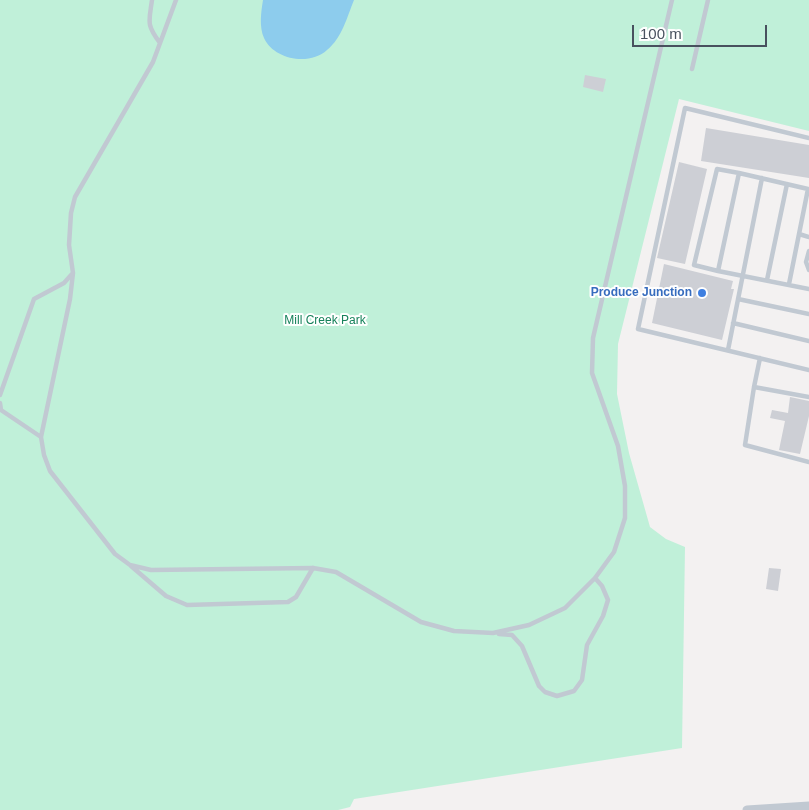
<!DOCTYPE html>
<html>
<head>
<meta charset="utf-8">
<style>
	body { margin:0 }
	#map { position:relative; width:809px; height:810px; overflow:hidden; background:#f3f1f1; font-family:Helvetica,sans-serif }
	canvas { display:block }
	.scale { position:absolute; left:632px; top:25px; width:135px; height:22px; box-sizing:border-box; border:2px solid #48515e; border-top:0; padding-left:6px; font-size:15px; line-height:18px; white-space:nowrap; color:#48515e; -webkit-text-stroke:4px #fff; paint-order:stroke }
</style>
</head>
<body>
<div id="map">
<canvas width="809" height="810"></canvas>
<div class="scale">100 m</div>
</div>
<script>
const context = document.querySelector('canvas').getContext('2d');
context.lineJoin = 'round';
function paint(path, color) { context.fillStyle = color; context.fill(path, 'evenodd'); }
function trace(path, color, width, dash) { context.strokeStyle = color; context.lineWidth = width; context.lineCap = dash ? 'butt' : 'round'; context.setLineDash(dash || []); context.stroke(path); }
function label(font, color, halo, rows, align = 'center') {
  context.font = font + ' Helvetica,sans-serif'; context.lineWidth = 4; context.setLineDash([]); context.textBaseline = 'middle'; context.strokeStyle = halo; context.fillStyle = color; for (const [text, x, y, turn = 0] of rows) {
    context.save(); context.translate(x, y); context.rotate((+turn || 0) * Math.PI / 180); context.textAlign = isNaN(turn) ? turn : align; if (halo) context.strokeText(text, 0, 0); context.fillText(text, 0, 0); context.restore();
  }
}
paint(new Path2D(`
	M0,0H809V131L679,99L618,344L617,394L629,453L650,527L666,539L685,547L682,748L354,799L350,807L338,810H0Z`), '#c0f0d9');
paint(new Path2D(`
	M263,0H354C347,17 342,38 327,50C310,66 274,60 264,38C259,27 261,12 263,0Z`), '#8dcced');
paint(new Path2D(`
	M585,75L606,79L603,92L583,87Z
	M706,128L809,145V178L701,161Z
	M679,162L707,169L685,264L657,258Z
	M664,264L733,281L731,289H734L722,340L652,323Z
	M790,397L809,401V416L800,454L779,450L785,421L770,418L772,410L788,413Z
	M769,568L781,569L778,591L766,589Z`), '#cdcfd5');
trace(new Path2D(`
	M152,0C149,22 146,24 160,43
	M176,0L153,62L75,197L71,213L69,245L73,273L70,299L41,437L44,455L50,471L115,554L130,565L151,570L313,568L336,572L421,622L454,631L493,633L529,625L565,608L595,578L614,552L625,518V486L618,446L592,373L593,338L672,0
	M692,69L708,0
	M809,138L685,108L638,329L809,370
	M799,234L809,237
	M809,251L806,262L809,270
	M718,271L694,265L717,169L739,173
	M767,280L787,184
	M789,284L808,189L739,173L718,271L809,289
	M738,299L809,314
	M733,323L809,341
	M728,350L762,178
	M760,358L754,387L809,397
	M754,387L745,445L809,462
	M0,395L34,299L64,283L72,274
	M0,403L1,410L41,437
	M131,566L166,596L187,605L288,602L296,597L313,568
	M499,634L512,635L522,646L539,686L545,692L557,696L574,691L582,680L587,645L603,616L608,600L602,586L595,578`), '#c1c9d2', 4.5);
trace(new Path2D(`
	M747,810L809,806`), '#c1c9d2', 9);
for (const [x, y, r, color] of [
	[702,293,5,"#3f7fe0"]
]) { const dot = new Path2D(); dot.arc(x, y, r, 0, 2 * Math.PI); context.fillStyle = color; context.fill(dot); trace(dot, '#fff', 2); }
label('bold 12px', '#366cbe', '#fff', [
	["Produce Junction",692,293]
], 'right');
label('12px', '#17825b', '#fff', [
	["Mill Creek Park",325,321]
]);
</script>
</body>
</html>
